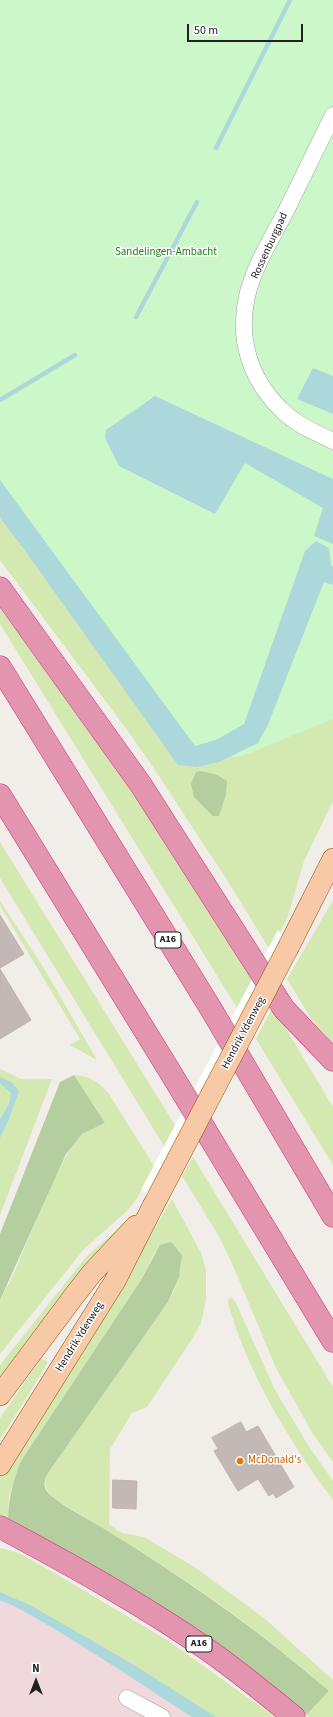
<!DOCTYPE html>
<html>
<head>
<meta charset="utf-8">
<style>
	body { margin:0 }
	#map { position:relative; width:333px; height:1717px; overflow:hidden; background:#f1ede9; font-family:"Source Sans 3",sans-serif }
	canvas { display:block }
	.north { position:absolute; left:16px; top:1661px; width:40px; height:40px; -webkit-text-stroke:3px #fff; paint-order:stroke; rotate:0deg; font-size:11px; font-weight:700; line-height:16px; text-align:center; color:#212121 }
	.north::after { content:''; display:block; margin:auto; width:14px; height:18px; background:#212121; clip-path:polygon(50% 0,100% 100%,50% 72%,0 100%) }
	.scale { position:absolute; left:187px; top:24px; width:116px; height:18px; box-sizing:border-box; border:2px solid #212121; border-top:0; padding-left:5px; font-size:12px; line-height:14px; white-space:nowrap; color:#212121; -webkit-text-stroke:3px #fff; paint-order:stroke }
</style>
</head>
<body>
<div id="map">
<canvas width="333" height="1717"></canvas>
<div class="north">N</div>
<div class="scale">50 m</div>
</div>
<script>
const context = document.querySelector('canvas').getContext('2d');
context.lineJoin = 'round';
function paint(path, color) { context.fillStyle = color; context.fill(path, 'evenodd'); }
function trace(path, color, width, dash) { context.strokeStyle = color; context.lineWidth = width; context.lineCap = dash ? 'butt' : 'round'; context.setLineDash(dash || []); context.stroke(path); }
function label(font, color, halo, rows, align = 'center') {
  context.font = font + ' "Source Sans 3",sans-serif'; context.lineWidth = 3; context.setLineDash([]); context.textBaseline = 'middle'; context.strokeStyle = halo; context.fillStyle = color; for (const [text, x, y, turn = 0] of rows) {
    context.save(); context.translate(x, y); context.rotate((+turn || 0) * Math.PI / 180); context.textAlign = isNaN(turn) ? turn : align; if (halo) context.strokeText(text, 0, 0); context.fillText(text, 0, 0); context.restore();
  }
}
paint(new Path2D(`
	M0,1583L223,1717H0Z`), '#f0d9dc');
paint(new Path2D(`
	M0,518L26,552L258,743L333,708V801L304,861L287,919L270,950L227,880L151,764L125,727L0,560Z
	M0,609L122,774L259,984L242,1016L0,624Z
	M0,842L176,1127L172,1149L164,1146L0,878Z
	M333,900V1043L312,1020L287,979Z
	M0,901L43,967L97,1060L70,1045L80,1039L0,906Z
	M273,1007L333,1107V1165L256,1039Z
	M0,1069L21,1079H52L0,1215Z
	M74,1075C90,1076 99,1082 109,1094L154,1166L137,1198L127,1211L84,1249L0,1354V1300L14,1273L50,1187L72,1145L82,1134L105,1123Z
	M193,1157L333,1387V1462L313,1434L276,1368L234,1268L220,1238L182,1176Z
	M172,1199L201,1253L206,1271V1299L201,1323L190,1342L147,1407L132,1413L110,1449L109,1524L122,1533L144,1537L196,1568L265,1619L333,1680V1717H309L306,1715L329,1691C273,1642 214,1598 151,1558C119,1537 85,1519 53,1497C45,1489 43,1483 48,1473L168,1302L174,1291L182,1263L155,1252L141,1280L21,1461L9,1496L8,1518L0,1516V1475L106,1311Z
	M132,1216L117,1242L0,1388V1365L86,1257Z
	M232,1298L236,1303L275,1390L308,1445L333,1481V1500C288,1439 249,1376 228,1303V1299Z
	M41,1359L47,1361V1364L0,1440V1418Z
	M0,1548L19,1553L58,1575L170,1642L275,1717H216L195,1703L7,1594L0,1592Z`), '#d4e8b2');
paint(new Path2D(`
	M201,771L217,775L227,781L226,794L219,816H213L194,797L191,784L196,772Z
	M74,1075L105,1123L82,1134L66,1154L0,1300V1234L60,1082Z
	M171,1242L182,1255L179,1277L168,1302L48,1473C45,1478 43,1484 46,1490C52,1500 89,1520 101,1527C183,1577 256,1628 329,1691L306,1715L229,1653L125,1584L8,1518C9,1497 13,1481 21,1461L141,1280L160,1245Z`), '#b4cea0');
paint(new Path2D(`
	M0,0H333V719L240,757L182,751L0,506Z`), '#ccf7c9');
paint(new Path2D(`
	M313,368L333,376V414L297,399Z
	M155,396L333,479V544L314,536L323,508L245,463L215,514L119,466L105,438L106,430Z
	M0,480L195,746L216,740L244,724L305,551L316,541L329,548L331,565L333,567V585L324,582L267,727L258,743L219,762L197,767L178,765L26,552L0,518Z
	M0,1077L11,1082L19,1091L9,1119L0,1138V1119L9,1104L11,1093L0,1083Z
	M0,1592L32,1606L134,1665L216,1717H192C167,1701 16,1600 0,1601Z`), '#acd8dc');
paint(new Path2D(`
	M278,930L297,958L160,1216L142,1188Z`), '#fff');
trace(new Path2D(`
	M216,148L290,0
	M136,317L197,202
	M0,400L75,355`), '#acd8dc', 4.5);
const building = new Path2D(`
	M0,915L24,954L0,968Z
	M0,969L31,1020L0,1039Z
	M241,1422L246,1432L258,1426L294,1487L276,1498L273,1493L269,1496L258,1479L238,1491L214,1451L218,1449L212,1438Z
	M113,1480L137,1481L136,1509L113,1508Z`);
paint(building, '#c2b8b5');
trace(building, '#c2b2ab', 1);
const minor = new Path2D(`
	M333,115C317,147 302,179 286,211C272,238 254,266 247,296C237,341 251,383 286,414C299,426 317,433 333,441
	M127,1698L162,1717`);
const major = new Path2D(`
	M289,946L333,859
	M0,1395L74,1296L92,1273L136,1226
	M0,1465L115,1281L153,1206`);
const highway = new Path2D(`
	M0,588L141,785L284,1009L333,1060
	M0,667L211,1009L333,1216
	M0,795L169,1070L333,1341
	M0,1527C71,1565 142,1604 208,1650C238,1671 266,1694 294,1717`);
trace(minor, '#a2a2a2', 17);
trace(major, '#975308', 22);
trace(highway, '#d33180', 23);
trace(minor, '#fff', 16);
trace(major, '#f8c9a7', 21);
trace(highway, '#e395af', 22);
const majorBridge = new Path2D(`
	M153,1206L289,946`);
trace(majorBridge, '#975308', 22, []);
trace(majorBridge, '#f8c9a7', 21);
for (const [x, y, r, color] of [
	[240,1461,4,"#e8710a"]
]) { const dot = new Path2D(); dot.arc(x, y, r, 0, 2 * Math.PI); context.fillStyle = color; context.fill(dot); trace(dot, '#fff', 1.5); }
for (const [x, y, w] of [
	[168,940,26],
	[199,1644,26]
]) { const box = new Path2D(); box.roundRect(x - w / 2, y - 8, w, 16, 3); context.fillStyle = '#fff'; context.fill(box); trace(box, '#212121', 1); }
label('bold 10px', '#212121', null, [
	["A16",168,940],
	["A16",199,1644]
]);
label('11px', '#212121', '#fff', [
	["Rossenburgpad",270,246,-65],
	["Hendrik Ydenweg",244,1033,-62],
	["Hendrik Ydenweg",80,1337,-58]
]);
label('11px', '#187d12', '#fff', [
	["Sandelingen-Ambacht",166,253]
]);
label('11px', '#c56008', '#fff', [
	["McDonald's",248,1461]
], 'left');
</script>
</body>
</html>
